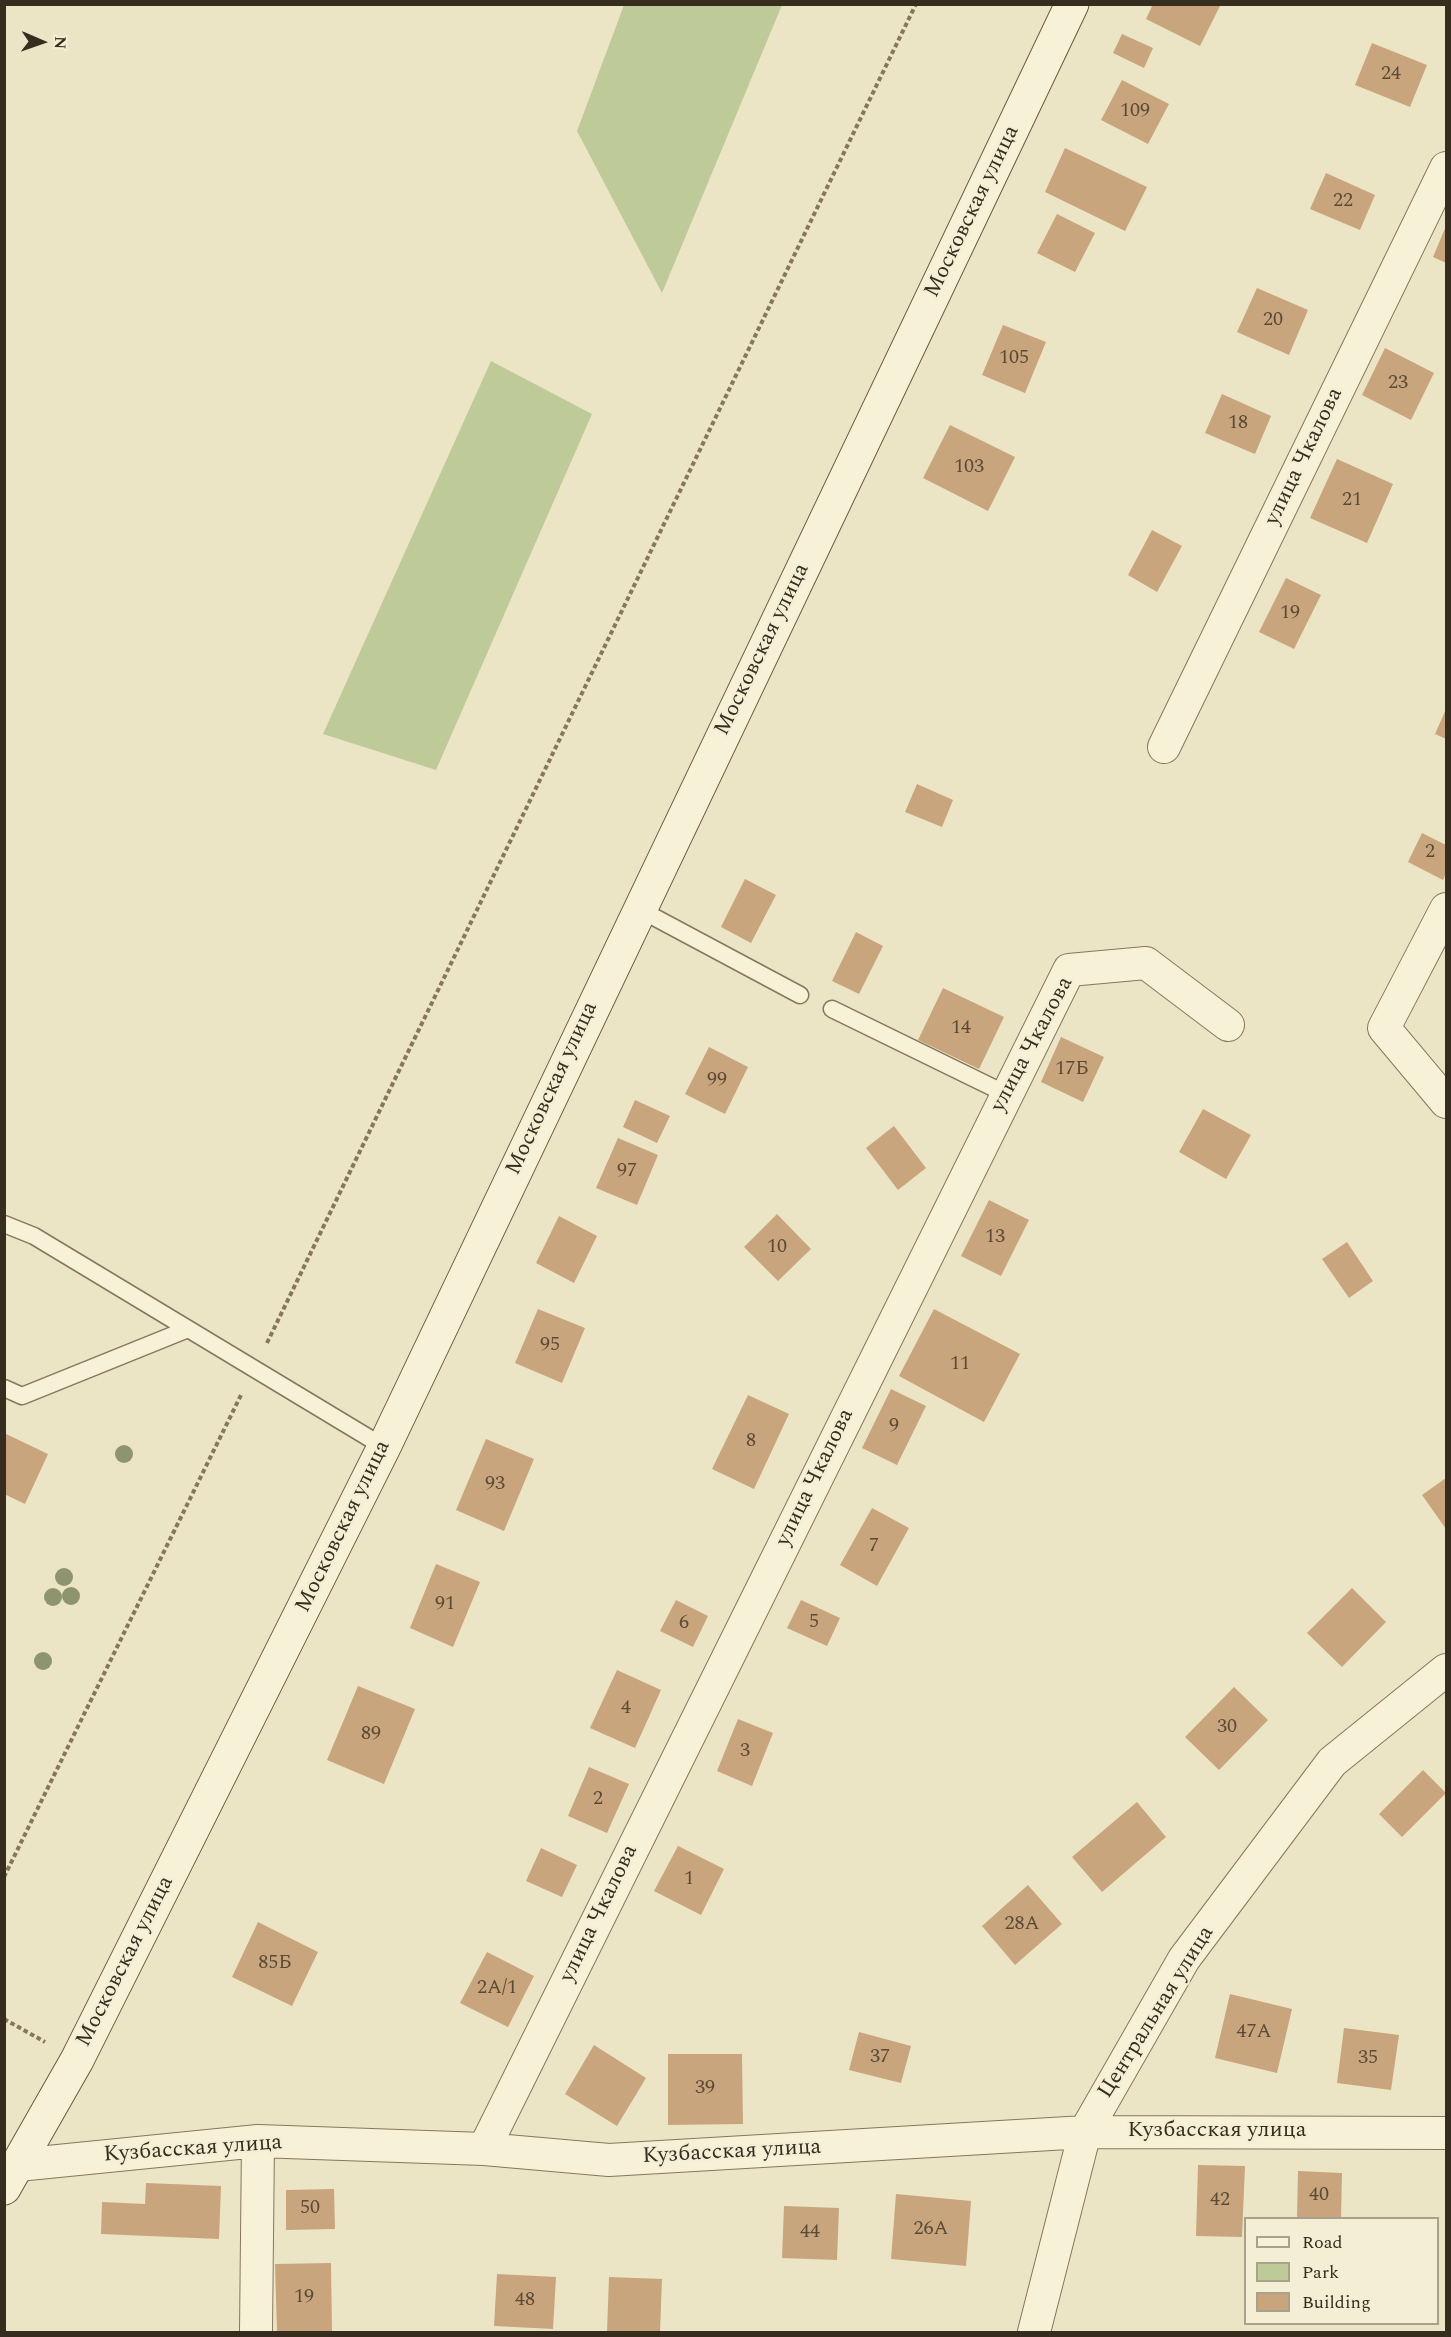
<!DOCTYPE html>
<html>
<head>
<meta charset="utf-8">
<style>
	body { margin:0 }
	#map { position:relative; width:1451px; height:2337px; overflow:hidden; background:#ece5c5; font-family:Spectral,serif }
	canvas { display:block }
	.frame { position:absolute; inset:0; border:6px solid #372d1f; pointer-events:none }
	.legend { position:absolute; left:1244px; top:2217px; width:195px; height:108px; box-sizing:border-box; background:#f4eed4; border:2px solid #a8a18c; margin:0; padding:8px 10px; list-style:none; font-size:18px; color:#372d1f }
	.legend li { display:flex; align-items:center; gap:12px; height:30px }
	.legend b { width:30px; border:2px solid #a8a18c }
	.north { position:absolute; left:12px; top:12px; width:60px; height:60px; -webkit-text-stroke:4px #f4eed4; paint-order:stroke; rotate:92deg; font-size:16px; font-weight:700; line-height:24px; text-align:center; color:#372d1f }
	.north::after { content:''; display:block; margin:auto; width:21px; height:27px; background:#372d1f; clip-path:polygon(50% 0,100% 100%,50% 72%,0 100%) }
</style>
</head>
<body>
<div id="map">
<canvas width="1451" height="2337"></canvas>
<div class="frame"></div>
<ul class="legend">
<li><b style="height:8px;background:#f7f1d8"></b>Road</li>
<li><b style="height:16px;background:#bfca99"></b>Park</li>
<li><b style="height:16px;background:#c8a57d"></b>Building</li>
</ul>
<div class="north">N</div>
</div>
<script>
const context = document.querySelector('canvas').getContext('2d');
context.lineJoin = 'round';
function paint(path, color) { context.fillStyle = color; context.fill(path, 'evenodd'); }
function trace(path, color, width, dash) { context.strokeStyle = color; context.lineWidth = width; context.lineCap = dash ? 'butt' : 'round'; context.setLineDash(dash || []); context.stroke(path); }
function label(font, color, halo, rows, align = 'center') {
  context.font = font + ' Spectral,serif'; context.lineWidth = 4.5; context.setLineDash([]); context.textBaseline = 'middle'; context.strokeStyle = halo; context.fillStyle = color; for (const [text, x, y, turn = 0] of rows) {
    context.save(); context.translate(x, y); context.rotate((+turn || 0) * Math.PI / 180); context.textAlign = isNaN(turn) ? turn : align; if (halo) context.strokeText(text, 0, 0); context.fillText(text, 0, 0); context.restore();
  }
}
paint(new Path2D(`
	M624,5H782L662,293L577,131Z
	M491,361L592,414L436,770L323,734Z`), '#bfca99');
paint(new Path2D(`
	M1153,4H1221L1200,46L1146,19Z
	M1122,34L1153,48L1144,68L1113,53Z
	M1372,43L1427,65L1410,107L1355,85Z
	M1122,80L1169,104L1148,144L1101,120Z
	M1065,148L1147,187L1125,231L1045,192Z
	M1326,173L1375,195L1360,230L1310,209Z
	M1057,214L1095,233L1075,272L1037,253Z
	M1446,226V263L1433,257Z
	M1257,288L1308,310L1289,355L1237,332Z
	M1003,325L1046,342L1025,393L982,375Z
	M1385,348L1434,373L1411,420L1362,395Z
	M1222,394L1271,416L1255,454L1205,433Z
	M950,425L1015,457L988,511L923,478Z
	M1337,459L1393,484L1367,543L1310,518Z
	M1152,530L1182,546L1157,592L1128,575Z
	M1286,578L1321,595L1294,649L1259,632Z
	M1446,709V739L1435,734Z
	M917,784L953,800L942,827L905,812Z
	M1422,833L1446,845V873L1443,880L1408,862Z
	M745,879L776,895L751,943L721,927Z
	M856,932L883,946L859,994L832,981Z
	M943,988L1004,1017L979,1069L918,1040Z
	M1061,1037L1104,1057L1083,1102L1041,1082Z
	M709,1047L748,1067L725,1114L685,1094Z
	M635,1100L670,1116L657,1143L623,1127Z
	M1203,1109L1251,1135L1226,1179L1179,1152Z
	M894,1126L926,1168L898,1190L866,1148Z
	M618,1138L658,1155L637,1205L596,1188Z
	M989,1200L1029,1220L1001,1276L961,1256Z
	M777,1214L811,1249L778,1281L744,1247Z
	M559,1216L597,1236L574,1283L536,1263Z
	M1347,1242L1373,1281L1349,1298L1322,1259Z
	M538,1309L585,1328L562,1383L515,1363Z
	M934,1309L1020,1354L984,1422L899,1376Z
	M891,1389L926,1406L897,1465L862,1448Z
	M748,1395L789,1414L754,1489L712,1469Z
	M4,1433L48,1454L25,1504L4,1494Z
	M486,1439L534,1459L504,1531L456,1510Z
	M1446,1478V1529L1422,1495Z
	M872,1508L909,1528L877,1586L840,1565Z
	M436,1564L480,1582L453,1647L410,1628Z
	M1352,1588L1386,1622L1342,1667L1307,1633Z
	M676,1600L708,1616L693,1647L660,1631Z
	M801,1600L840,1618L827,1646L787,1628Z
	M617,1670L661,1690L635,1748L590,1728Z
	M358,1686L415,1709L384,1784L327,1760Z
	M1234,1687L1268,1720L1219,1770L1185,1737Z
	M738,1719L773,1733L752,1786L717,1771Z
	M589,1767L629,1784L607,1833L568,1816Z
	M1423,1770L1446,1793L1402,1837L1379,1814Z
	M1137,1802L1166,1837L1102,1892L1072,1857Z
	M678,1846L724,1869L701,1915L654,1891Z
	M541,1848L577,1865L562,1897L526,1881Z
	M1028,1885L1062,1924L1015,1965L982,1926Z
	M258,1922L318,1952L292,2006L232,1977Z
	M487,1952L534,1976L508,2027L460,2003Z
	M1230,1994L1292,2009L1277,2073L1215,2058Z
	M1344,2028L1399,2035L1391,2090L1337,2083Z
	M859,2032L911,2046L901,2083L849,2070Z
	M594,2045L646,2078L617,2126L565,2094Z
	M668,2054H742L743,2124L668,2125Z
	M1198,2165L1245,2166L1242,2237L1196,2236Z
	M1298,2171L1342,2173L1341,2218H1297Z
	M146,2183L221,2186L219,2239L101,2234L102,2202L145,2204Z
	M334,2189L335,2229L286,2230V2190Z
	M896,2194L971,2201L966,2266L891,2259Z
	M784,2206L839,2208L837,2260L782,2258Z
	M331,2263L332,2332H277L275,2264Z
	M497,2274L556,2277L553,2329L494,2326Z
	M609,2277L662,2279L660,2332H607Z`), '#c8a57d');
const lane = new Path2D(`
	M639,909L800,995
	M832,1009L1006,1094
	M4,1224L34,1236L384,1447
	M4,1388L22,1396L188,1329`);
const street = new Path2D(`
	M1164,747L1446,168
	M1446,909L1384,1028L1446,1102
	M484,2149L1069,970L1146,963L1228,1025
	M18,2165L258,2141L484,2149L609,2160L1085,2132L1446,2133
	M256,2332L258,2141
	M1034,2332L1085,2132L1184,1959L1332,1762L1446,1670`);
const secondary = new Path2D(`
	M4,2188L77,2060L384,1447L1072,4`);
trace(lane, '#86775c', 19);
trace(street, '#86775c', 34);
trace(secondary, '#68583f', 35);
trace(new Path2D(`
	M267,1343L916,4
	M4,1877L242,1393
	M4,2019L45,2042`), '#86775c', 4, [4.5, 3]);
trace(lane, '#f7f1d8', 16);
trace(street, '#f7f1d8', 32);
trace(secondary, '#f7f1d8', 33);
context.fillStyle = '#8e946e';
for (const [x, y] of [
	[124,1454],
	[64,1577],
	[71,1596],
	[53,1597],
	[43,1661]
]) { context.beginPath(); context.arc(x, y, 9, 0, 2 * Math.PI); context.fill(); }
label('20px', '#5b4b36', null, [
	["24",1391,75],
	["109",1135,112],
	["22",1343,202],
	["20",1273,321],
	["105",1014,359],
	["23",1398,384],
	["18",1238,424],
	["103",969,468],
	["21",1352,501],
	["19",1290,614],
	["2",1430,853],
	["14",961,1029],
	["17Б",1072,1070],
	["99",717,1081],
	["97",627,1172],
	["13",995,1238],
	["10",777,1248],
	["95",550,1346],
	["11",960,1365],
	["9",894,1427],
	["8",751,1442],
	["93",495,1485],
	["7",874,1547],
	["91",445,1605],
	["5",814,1623],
	["6",684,1624],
	["4",626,1709],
	["30",1227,1728],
	["89",371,1735],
	["3",745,1752],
	["2",598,1800],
	["1",689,1880],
	["28А",1022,1925],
	["85Б",275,1964],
	["2А/1",497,1989],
	["47А",1254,2033],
	["37",880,2058],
	["35",1368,2059],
	["39",705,2089],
	["40",1319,2196],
	["42",1220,2201],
	["50",310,2209],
	["26А",931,2230],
	["44",810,2233],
	["19",304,2298],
	["48",525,2301]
]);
label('22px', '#372d1f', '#f4eed4', [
	["Московская улица",973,212,-64],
	["улица Чкалова",1305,457,-64],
	["Московская улица",763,650,-64],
	["улица Чкалова",1033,1045,-62],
	["Московская улица",553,1089,-65],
	["улица Чкалова",816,1478,-64],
	["Московская улица",344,1527,-64],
	["улица Чкалова",600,1914,-64],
	["Московская улица",126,1962,-63],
	["Центральная улица",1157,2013,-58],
	["Кузбасская улица",1217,2132],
	["Кузбасская улица",193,2150,-4],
	["Кузбасская улица",732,2153,-3]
]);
</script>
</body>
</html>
